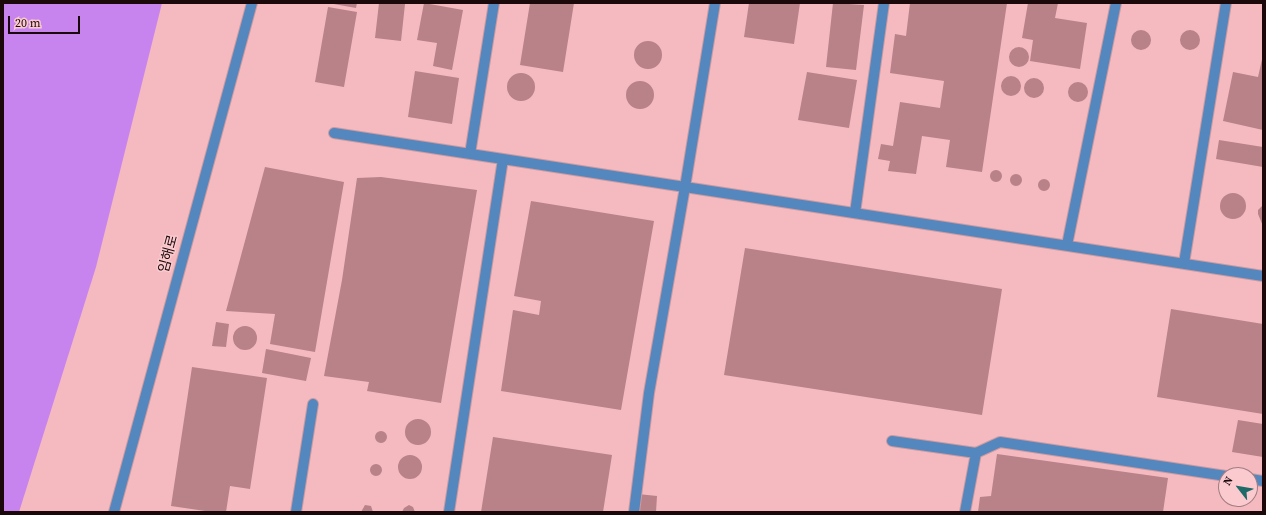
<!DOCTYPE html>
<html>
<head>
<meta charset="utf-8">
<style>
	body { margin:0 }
	#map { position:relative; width:1266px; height:515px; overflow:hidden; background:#f4bac0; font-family:"Source Serif 4",serif }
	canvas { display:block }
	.frame { position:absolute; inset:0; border:4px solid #1b080b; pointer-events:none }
	.north { position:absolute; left:1218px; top:467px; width:40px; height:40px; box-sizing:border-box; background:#facacf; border:1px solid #a17c81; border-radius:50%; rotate:301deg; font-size:11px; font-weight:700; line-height:16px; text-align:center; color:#1b080b }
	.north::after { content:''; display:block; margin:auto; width:14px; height:18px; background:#1e6a68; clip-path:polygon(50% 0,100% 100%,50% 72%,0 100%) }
	.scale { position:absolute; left:8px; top:16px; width:72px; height:18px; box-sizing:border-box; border:2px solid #1b080b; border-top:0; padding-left:5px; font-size:12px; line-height:14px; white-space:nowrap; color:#1b080b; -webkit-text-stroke:3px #facacf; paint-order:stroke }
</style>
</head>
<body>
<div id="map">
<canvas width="1266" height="515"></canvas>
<div class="frame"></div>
<div class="north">N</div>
<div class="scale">20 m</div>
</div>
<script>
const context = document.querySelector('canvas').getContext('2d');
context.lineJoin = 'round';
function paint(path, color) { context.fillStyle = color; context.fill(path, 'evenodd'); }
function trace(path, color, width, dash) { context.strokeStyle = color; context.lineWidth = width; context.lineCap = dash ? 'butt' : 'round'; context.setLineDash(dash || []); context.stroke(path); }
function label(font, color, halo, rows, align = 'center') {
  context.font = font + ' "Source Serif 4","Noto Sans KR",serif'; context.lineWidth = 3; context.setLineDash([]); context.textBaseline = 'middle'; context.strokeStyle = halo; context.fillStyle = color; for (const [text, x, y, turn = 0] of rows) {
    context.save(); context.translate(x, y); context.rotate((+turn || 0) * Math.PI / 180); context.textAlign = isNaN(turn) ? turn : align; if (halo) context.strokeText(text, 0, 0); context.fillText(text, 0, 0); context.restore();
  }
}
paint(new Path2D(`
	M3,3H162L96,267L19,512H3Z`), '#c783ee');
paint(new Path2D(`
	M328,3H357L356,8Z
	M379,3L405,4L401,41L375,38Z
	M424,3L463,10L452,70L433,66L437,43L417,40Z
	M530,3H574L563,72L520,65Z
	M749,3H800L794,44L744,37Z
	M833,3L864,5L856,70L826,67Z
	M910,3H1007L982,172L946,167L950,140L922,136L916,174L888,171L890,161L878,159L881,144L893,146L900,102L940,108L944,81L890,73L895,34L906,36Z
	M1028,3H1058L1055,18L1087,23L1080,69L1030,61L1033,40L1022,38Z
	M328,7L357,12L344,87L315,82Z
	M1131 40a10 10 0 1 1 20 0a10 10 0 1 1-20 0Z
	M1180 40a10 10 0 1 1 20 0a10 10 0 1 1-20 0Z
	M634 55a14 14 0 1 1 28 0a14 14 0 1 1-28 0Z
	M1009 57a10 10 0 1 1 20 0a10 10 0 1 1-20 0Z
	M1263,55V130L1223,121L1233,72L1258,77Z
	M415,71L459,78L452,124L408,117Z
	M807,72L857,80L849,128L798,120Z
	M507 87a14 14 0 1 1 28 0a14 14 0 1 1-28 0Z
	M1001 86a10 10 0 1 1 20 0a10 10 0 1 1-20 0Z
	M1024 88a10 10 0 1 1 20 0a10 10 0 1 1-20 0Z
	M626 95a14 14 0 1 1 28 0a14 14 0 1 1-28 0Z
	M1068 92a10 10 0 1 1 20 0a10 10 0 1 1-20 0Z
	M1219,140L1263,147V167L1216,159Z
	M265,167L344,182L315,352L270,344L275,314L226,311Z
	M990 176a6 6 0 1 1 12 0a6 6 0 1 1-12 0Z
	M1010 180a6 6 0 1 1 12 0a6 6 0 1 1-12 0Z
	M381,177L477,190L441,403L367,391L369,382L324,376L342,280L357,178Z
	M1038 185a6 6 0 1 1 12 0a6 6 0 1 1-12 0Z
	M1220 206a13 13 0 1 1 26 0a13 13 0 1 1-26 0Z
	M531,201L654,221L621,410L501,391L513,310L539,315L541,301L514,296Z
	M1263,205V226L1258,214V210Z
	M745,248L1002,289L982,415L724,375Z
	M1171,309L1263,324V414L1157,397Z
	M216,322L229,324L226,347L212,346Z
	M233 338a12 12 0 1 1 24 0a12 12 0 1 1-24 0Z
	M266,349L311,358L306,381L262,373Z
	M192,367L267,378L250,489L230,486L226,512H212L171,506Z
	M405 432a13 13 0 1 1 26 0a13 13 0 1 1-26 0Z
	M1238,420L1263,424V457L1232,452Z
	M375 437a6 6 0 1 1 12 0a6 6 0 1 1-12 0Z
	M493,437L612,455L603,512H481Z
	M997,454L1168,478L1163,512H978L980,497L991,496Z
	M398 467a12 12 0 1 1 24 0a12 12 0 1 1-24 0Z
	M370 470a6 6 0 1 1 12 0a6 6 0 1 1-12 0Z
	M638,494L657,496L656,512H635Z
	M365,505L371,506L373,512H361Z
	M409,505L413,507L415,512H402L404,508Z`), '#b88288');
const minor = new Path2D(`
	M715,3L685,187L1263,276
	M334,133L685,187L649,393L634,512
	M470,154L494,3
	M855,213L884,3
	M1067,245L1116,3
	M1184,263L1226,3
	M892,441L976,453L1000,442L1226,476
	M1250,479L1263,481
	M114,512L252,3
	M296,512L313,404
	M449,512L503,159
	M965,512L976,453`);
trace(minor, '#cd9a9f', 12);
trace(minor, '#5487be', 10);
label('14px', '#1b080b', '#facacf', [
	["임해로",169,254,-75]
]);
</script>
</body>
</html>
